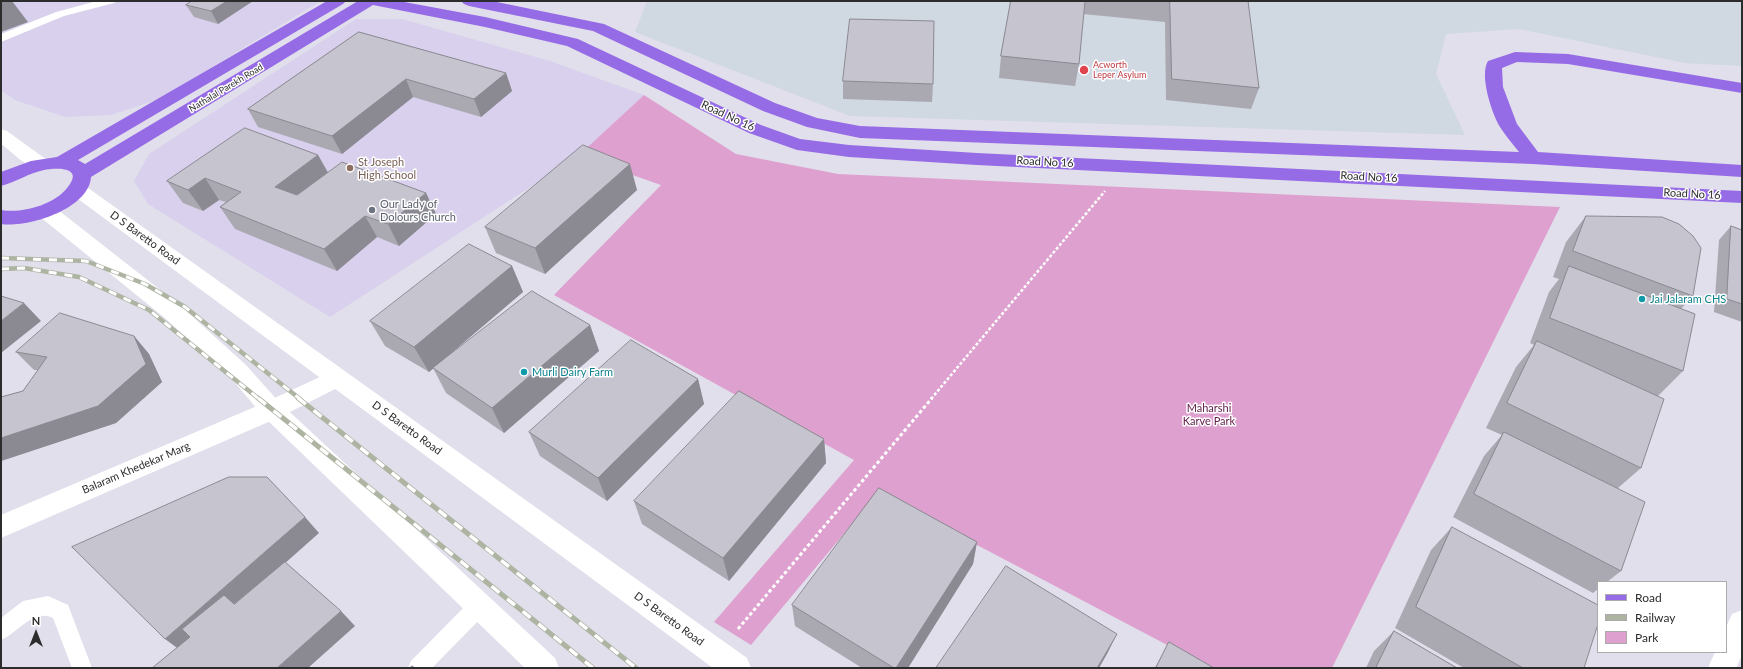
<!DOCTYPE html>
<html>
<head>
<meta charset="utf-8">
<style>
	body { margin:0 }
	#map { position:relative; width:1743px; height:669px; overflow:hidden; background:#e1dfec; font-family:Lato,sans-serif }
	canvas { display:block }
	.frame { position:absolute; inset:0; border:2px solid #2c2c2c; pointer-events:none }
	.legend { position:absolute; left:1597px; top:581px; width:130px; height:72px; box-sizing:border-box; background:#fff; border:1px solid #ababab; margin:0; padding:5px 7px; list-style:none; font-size:12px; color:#2c2c2c }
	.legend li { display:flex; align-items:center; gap:8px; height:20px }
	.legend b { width:20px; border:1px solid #ababab }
	.north { position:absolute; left:16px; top:613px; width:40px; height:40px; -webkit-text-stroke:3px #fff; paint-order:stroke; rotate:0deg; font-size:11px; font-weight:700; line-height:16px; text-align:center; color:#2c2c2c }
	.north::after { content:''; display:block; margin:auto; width:14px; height:18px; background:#2c2c2c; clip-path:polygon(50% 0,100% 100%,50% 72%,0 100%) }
</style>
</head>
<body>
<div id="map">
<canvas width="1743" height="669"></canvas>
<div class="frame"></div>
<ul class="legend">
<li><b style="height:5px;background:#966be6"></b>Road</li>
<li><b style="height:5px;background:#adb4a2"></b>Railway</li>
<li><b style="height:11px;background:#dea1cf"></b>Park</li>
</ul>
<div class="north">N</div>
</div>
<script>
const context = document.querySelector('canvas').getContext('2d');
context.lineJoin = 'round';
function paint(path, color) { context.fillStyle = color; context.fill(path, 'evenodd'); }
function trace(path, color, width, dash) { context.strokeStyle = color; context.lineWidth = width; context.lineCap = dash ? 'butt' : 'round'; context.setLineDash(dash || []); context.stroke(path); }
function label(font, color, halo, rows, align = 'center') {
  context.font = font + ' Lato,sans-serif'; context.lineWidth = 3; context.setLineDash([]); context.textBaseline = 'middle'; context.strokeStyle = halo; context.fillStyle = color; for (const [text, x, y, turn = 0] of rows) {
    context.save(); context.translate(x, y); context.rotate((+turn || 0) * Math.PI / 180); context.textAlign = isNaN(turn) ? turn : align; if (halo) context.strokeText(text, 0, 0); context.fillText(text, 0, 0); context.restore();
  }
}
paint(new Path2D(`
	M1,1H321L159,99L111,115L65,117L15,100L1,90Z
	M356,19H402L550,61L644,95L578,156L330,317L148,204L134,181L149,154Z`), '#d8d0ec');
paint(new Path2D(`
	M647,1H1742V66L1685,63L1519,29L1446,34L1436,74L1465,135L850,116L635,32Z`), '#d0d8e2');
paint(new Path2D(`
	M644,95L736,154L838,174L1560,207L1332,668H1211L878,493L751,645L714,622L854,460L554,295L661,185L578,156Z`), '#dea1cf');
trace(new Path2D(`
	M931,399L1105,191`), '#fff', 2.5, [3, 2]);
trace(new Path2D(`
	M738,629L932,398`), '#fff', 3, [3.5, 2.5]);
paint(new Path2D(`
	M97,1H116L114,3L64,16L1,42V34L56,12Z
	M48,596L68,605L92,668H72L53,618C33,608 18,633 1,640V618L23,601Z
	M479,597L486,599L489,606L486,613L432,668H408L411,661L472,599Z`), '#fff');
paint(new Path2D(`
	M337,369L345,372L348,378L345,384L280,417L1,538V515L264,403Z
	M1742,610V655L1736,668H1708L1715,652H1726V627L1732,614Z`), '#fff');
paint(new Path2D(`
	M1,129L7,131L47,160L49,164L47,168C30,173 14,153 1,144Z
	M46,204L53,206L182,307L246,365L280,403L284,410L280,417L272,419L264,417L230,377L166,319L39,216L36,211L39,206Z`), '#fff');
paint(new Path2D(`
	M77,183L84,185L747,658L751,668H713L70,193L67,189L70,185Z
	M272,401L280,403L555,658L559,668H525L264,417L260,410L264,403Z`), '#fff');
paint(new Path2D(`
	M327,1H346L343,4L78,160L85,164L358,1H399L485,17L578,39L761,125L800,139L849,145L977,153L1742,191V203L977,165L849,157L797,150L749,133L567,46L485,27L373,5L91,177C89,209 28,228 1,224V210C23,214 58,204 70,184C82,166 53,168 44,170C29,173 16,182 1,186V172L31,161L57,157Z
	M461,1H492L604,24L775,103L817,118L860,126L1519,152C1512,143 1505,135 1500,127C1492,114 1479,75 1488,61L1515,52L1568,54L1742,83V93L1568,64L1517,62L1502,68L1503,87L1517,124L1538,152L1742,165V177L1533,164L860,138L807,127L763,111L593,31L469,6L464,4Z`), '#966be6');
const railFar1 = new Path2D(`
	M1,258L86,261L145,284L185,307L300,399
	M1,269L24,268L79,277L149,310L259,399`);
const rail = new Path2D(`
	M258,398L593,668
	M298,398L636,668`);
trace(railFar1, '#adb4a2', 4.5);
trace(rail, '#adb4a2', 5);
trace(railFar1, '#fff', 3, [8]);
trace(rail, '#fff', 3.5, [10]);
paint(new Path2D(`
	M253,1L218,24L194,17L186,5Z
	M1011,1H1248L1259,88L1251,109L1166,100L1165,22L1083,14L1079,64L1075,86L999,78L1001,56Z
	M359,32L506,73L512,91L481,117L413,97L342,154L258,127L248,109Z
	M843,81L933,84L932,102L843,99Z
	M318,155L328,172L426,193L436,214L399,246L377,237L337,271L235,229L220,207L226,202L219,200L203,211L183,203L167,181Z
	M637,190L545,274L496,253L485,227Z
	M1586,216L1693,296L1681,309L1683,371L1658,396L1641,468L1618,488L1621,571L1607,582H1598V589L1593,593L1453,517L1484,456L1502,435L1486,428L1516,367L1534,345L1530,343L1549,292L1559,279L1553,277L1566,242Z
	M1731,226L1742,230V322L1714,312L1719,240Z
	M512,266L523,292L429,372L385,346L370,321Z
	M590,325L599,351L504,433L446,393L433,368Z
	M134,336L149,354L162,382L116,423L1,461V397L23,391L38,370H34L16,352Z
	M698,379L704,404L607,501L540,456L529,432Z
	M824,439L826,463L729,581L642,524L634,501Z
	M1452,527L1584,668H1464L1395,628L1431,550Z
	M977,542L973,564L908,668H862L795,626L792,605Z
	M1394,631L1457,668H1366L1374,651Z
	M1169,642L1214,668H1155Z`), '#aaa9b2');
paint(new Path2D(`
	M1,1H12L28,22L1,32Z
	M227,1H253L218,24L211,11Z
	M506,73L512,91L481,117L474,99Z
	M406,79L413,97L342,154L332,136Z
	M318,155L330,177L289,209L275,187Z
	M630,164L637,190L545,274L535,248Z
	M205,178L219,200L203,211L188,190Z
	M426,193L436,214L399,246L388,224Z
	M365,216L377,237L337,271L324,249Z
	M512,266L523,292L429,372L414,347Z
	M24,303L41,321L1,353V321Z
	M590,325L599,351L504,433L492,408Z
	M134,336L149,354L162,382L116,423L1,461V438Z
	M698,379L704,404L607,501L598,478Z
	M824,439L826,463L729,581L723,558Z
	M305,517L319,533L184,653L165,639Z
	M977,542L973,564L908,668H896Z
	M341,611L355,626L308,668H277Z
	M1117,634L1107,654L1099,668H1097Z`), '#8b8991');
const building = new Path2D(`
	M192,1H227L211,11L186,5Z
	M1011,1H1085L1079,64L1001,56Z
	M1170,1H1248L1259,88L1172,79Z
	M850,19L934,21L933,84L843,81Z
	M359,32L506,73L474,99L406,79L332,136L248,109Z
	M245,128L318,155L275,187L297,195L342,162L426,193L388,224L365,216L324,249L220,207L241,192L205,178L188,190L167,181Z
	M583,145L630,164L535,248L485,227Z
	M1586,216L1662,217L1679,224L1693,236L1701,248L1693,296L1573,251Z
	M1731,226L1742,230V304L1727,299Z
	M469,244L512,266L414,347L370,321Z
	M1569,266L1695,314L1683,371L1550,318Z
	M532,291L590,325L492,408L433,368Z
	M1,296L24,303L1,321Z
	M60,313L134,336L146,364L98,406L1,438V397L23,391L47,357L16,352Z
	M631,340L698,379L598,478L529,432Z
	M1537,341L1664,399L1641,468L1507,403Z
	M739,391L824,439L723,558L634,501Z
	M1504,432L1645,502L1621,571L1474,494Z
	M229,477H267L305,517L165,639L72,547Z
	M879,488L977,542L896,668H894L792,605Z
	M1452,527L1598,605V624L1584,668H1523L1416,607Z
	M285,562L341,611L277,668H152L190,637L182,629L224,595L234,604Z
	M1006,566L1117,634L1097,668H936Z
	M1394,631L1457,668H1376Z
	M1169,642L1214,668H1156Z
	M412,666L415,668H410Z`);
paint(building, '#c6c4cf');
trace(building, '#8b8991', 1);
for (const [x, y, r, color] of [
	[1084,70,5,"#e0444e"],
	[350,168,4,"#8d6e63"],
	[372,210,4,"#6b7280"],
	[1642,299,4,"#0f9aa8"],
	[524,372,4,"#0f9aa8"]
]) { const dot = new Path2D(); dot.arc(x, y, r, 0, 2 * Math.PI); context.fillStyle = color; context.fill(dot); trace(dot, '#fff', 1.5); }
label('9px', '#be3a42', '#fff', [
	["Acworth",1093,65],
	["Leper Asylum",1093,75]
], 'left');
label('9px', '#2c2c2c', '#fff', [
	["Nathalal Parekh Road",226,88,-31]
]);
label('11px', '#2c2c2c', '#fff', [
	["Road No 16",728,116,25],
	["Road No 16",1045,162,3],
	["Road No 16",1369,177,3],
	["Road No 16",1692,194,3],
	["D S Baretto Road",145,238,36],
	["D S Baretto Road",407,428,36],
	["Balaram Khedekar Marg",136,468,-23],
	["D S Baretto Road",669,619,36]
]);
label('11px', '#785e54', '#fff', [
	["St Joseph",358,162],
	["High School",358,175]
], 'left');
label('11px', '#5b616d', '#fff', [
	["Our Lady of",380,204],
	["Dolours Church",380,217]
], 'left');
label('11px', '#0d838f', '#fff', [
	["Jai Jalaram CHS",1650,299],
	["Murli Dairy Farm",532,372]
], 'left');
label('11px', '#64214b', '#fff', [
	["Maharshi",1209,408],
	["Karve Park",1209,421]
]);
</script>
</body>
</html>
